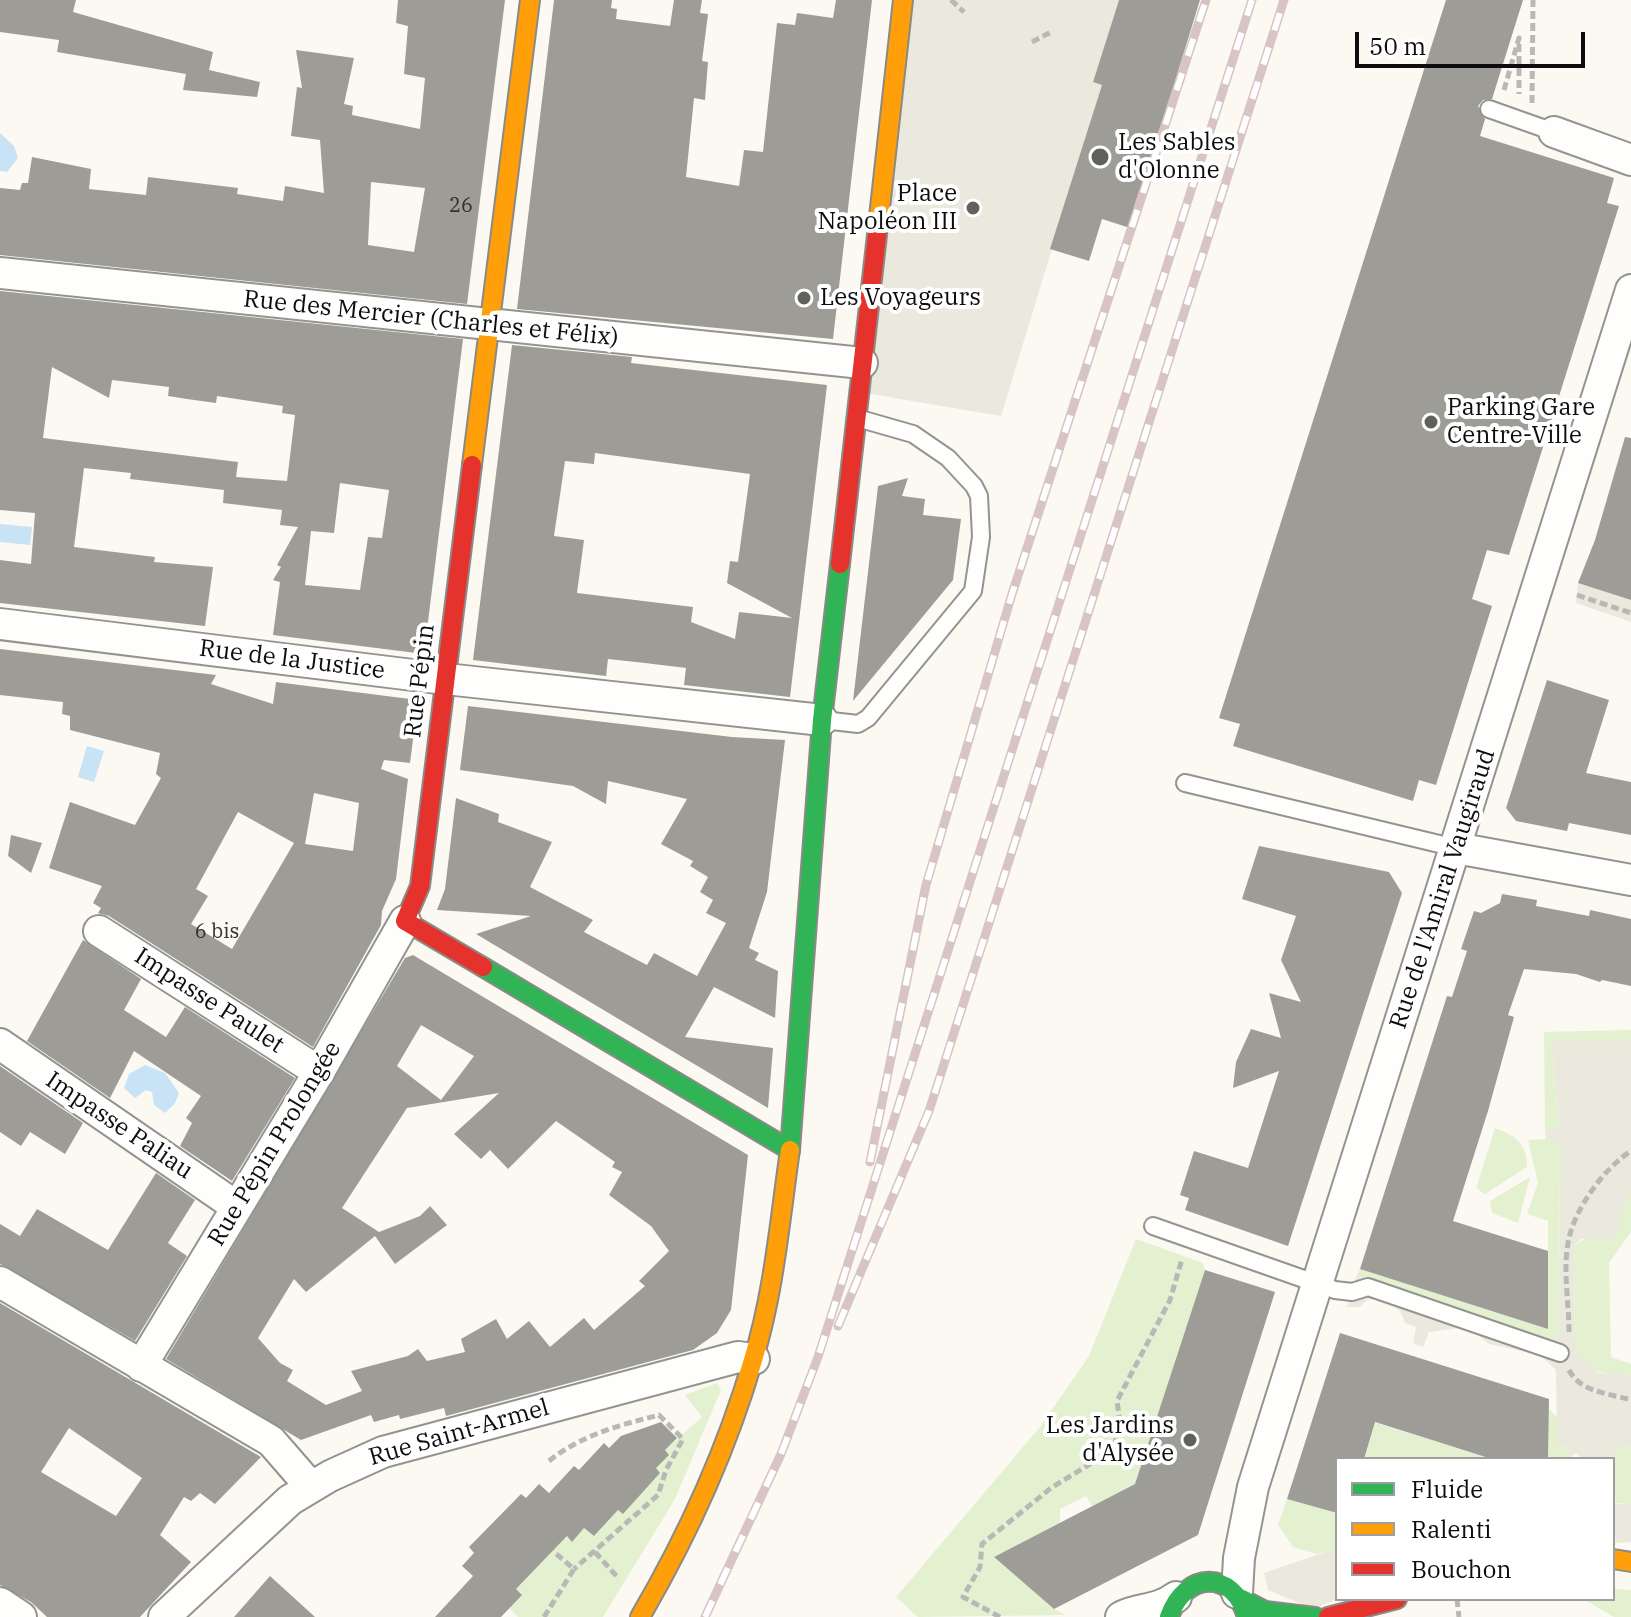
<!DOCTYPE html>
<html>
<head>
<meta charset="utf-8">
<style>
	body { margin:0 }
	#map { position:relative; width:1631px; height:1617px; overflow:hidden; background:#fbf9f1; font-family:"IBM Plex Serif",serif }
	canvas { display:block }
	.legend { position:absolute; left:1335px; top:1457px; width:280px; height:144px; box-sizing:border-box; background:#fff; border:2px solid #9e9e9e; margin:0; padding:10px 14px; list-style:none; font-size:24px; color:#0d0d0d }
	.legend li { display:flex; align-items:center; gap:16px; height:40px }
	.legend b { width:40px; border:2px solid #9e9e9e }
	.scale { position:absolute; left:1355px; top:32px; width:230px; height:36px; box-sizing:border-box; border:4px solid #0d0d0d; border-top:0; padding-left:10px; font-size:24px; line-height:28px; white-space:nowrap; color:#0d0d0d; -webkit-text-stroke:6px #fff; paint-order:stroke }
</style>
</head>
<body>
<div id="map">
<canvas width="1631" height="1617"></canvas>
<ul class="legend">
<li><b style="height:10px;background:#30b455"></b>Fluide</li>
<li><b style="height:10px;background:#ff9f0a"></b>Ralenti</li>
<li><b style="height:10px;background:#e5322d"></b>Bouchon</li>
</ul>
<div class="scale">50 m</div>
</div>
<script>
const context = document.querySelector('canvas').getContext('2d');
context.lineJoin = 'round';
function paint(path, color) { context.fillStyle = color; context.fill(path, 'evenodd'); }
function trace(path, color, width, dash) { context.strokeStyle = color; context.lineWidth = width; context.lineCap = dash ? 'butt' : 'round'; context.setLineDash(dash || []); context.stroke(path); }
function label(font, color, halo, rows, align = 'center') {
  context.font = font + ' "IBM Plex Serif",serif'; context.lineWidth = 8; context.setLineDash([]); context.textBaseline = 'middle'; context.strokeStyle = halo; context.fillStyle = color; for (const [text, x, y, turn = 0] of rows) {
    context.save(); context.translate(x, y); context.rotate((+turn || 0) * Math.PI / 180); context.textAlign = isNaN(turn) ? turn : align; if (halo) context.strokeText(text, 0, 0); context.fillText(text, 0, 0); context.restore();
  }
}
paint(new Path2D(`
	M1631,1030V1041H1552L1559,1130L1545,1129L1544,1032Z
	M1495,1128C1516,1136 1527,1143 1527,1167L1485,1194L1476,1188Z
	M1546,1139L1560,1140L1559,1337L1547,1340L1357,1275L1360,1269L1548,1329V1221L1527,1214L1538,1183L1528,1140Z
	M1530,1177L1518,1223L1492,1213L1490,1201Z
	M1631,1191V1232L1609,1263L1611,1357L1631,1364V1375C1606,1375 1592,1374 1575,1353L1574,1246L1618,1217Z
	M1136,1239L1203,1263L1205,1270L1135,1484L1092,1506L1086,1496L1060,1509V1523L994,1557L1054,1609L1066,1615L918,1617L896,1597L1040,1427L1089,1356Z
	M717,1383L721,1390L675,1499L603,1617H518L509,1608L516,1589L567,1536L572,1541L584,1528L594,1536L618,1510L623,1514L660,1473L656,1468L669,1455L665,1450L702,1417L685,1395Z
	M1549,1409L1558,1418V1450L1567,1445L1572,1447L1567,1459H1548Z
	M1369,1421L1492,1459H1364L1373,1429Z
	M1631,1445V1503H1613L1612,1455L1618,1449Z
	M1287,1499L1337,1513V1548L1317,1554L1293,1547L1278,1525Z
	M1613,1589L1631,1590V1617H1614L1583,1599H1613Z`), '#e3f1d1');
paint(new Path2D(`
	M903,0H1119L1093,82L1102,85L1001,416L859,392Z
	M1578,583L1631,600V622L1576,603Z
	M1552,1041H1631V1191L1618,1217L1620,1222L1613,1240L1581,1239L1574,1246L1575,1353L1599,1373L1631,1375V1445L1618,1449L1611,1459H1583L1576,1453L1567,1459L1572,1447L1567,1445L1557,1450L1556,1370L1540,1355L1489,1344L1471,1330L1459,1328L1429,1332L1423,1347L1413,1343L1416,1327L1405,1323L1400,1311L1389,1303L1376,1299L1367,1300L1360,1307H1347L1357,1275L1547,1340L1559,1337L1560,1141L1546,1139L1545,1129H1559Z
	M1631,1503V1542L1613,1543V1504Z
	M1337,1548V1599L1313,1609L1268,1590L1264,1573Z`), '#ebe8dd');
paint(new Path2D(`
	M0,133L14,146L18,158L7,172L0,171Z
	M0,524L32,527L30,545L0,542Z
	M87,746L104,751L94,782L78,777Z
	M145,1065L165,1073L179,1093L175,1103L165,1113L154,1105L152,1092L146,1090L135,1098L124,1088L129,1074Z`), '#c7e3f5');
paint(new Path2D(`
	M0,0H76L73,12L213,52L209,70L260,82L257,97L183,90L186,74L57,52L59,40L0,32Z
	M398,0H505L467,304L0,255V188L20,190L22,183H28L32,157L91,169L89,189L146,195L148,177L238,188L237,194L283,201L285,186L324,193L320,140L291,136L297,87L302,88L296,50L354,58L344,104L353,106L352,115L420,129L425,78L404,74L408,26L396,23ZM371,182L425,188L414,252L368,245Z
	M554,0H612L611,8L617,9L616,19L670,26L674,0H702L700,13L708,14L702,61L708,62L705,100L694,98L686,177L739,186L744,150L763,152L777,23L795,25L797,13L833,18L836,0H872L833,339L517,309Z
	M1119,0H1200L1130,228L1102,219L1089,261L1050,249L1102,85L1093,82Z
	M1446,0H1523L1492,99L1483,100L1478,106L1485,119L1480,136L1614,178L1607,203L1619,206L1509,555L1487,550L1472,599L1492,606L1436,785L1419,780L1413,801L1233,746L1240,724L1219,718Z
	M0,291L463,339L424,654L273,635L280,582L273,580L281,567L277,565L298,527L280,525L282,510L223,503L224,490L130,479L131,473L84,468L74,547L155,557L154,562L213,567L205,626L0,603V560L31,564L35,513L0,510ZM52,367L109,398L112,380L169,387L168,396L187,399L216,403L217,396L283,406L282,413L295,415L287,481L236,477L238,462L43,438ZM340,483L389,490L382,538L368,537L360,590L305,585L311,531L334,533Z
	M512,345L632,357L631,363L827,385L790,697L684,685L686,668L645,663L608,659L606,676L473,660ZM595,453L750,474L738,562L730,561L727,583L792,618L739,612L735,639L691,622L693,607L577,593L584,540L554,536L565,461L594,464Z
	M1625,437L1631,438V600L1578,583L1595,540Z
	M908,478L902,496L925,499L923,515L961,519L953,580L853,701L878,486Z
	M0,649L216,675L211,684L273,704L276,682L418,700L410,763L384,760L381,769L408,779L396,879L382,911L381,925L313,1047L109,916L98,913L101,908L93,903L102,886L49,868L70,802L135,825L161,778L156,774L160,753L70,730V716L62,714L63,702L0,695ZM314,793L359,803L353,851L305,844ZM238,812L294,843L232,949L191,924L208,896L196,889Z
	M1547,680L1609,700L1586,773L1631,782V835L1569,823L1567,831L1516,821L1506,808Z
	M468,706L732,737L785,740L767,892L749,948L759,953L755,960L778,971L775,1018L714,987L685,1037L773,1048L768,1108L476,934L531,916L437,910L445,889L456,798L499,814L498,822L552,842L530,887L593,920L584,932L647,965L654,953L697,976L726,923L706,913L713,900L700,892L708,877L690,866L693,861L661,844L687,799L608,781L606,804L573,786L460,770Z
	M11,835L42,843L31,873L8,856Z
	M1259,846L1389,872L1402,893L1288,1246L1185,1210L1189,1198L1180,1195L1194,1151L1248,1168L1279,1071L1233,1088L1236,1062L1251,1029L1281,1038L1269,993L1301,1002L1281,960L1296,916L1242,899Z
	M1502,894L1537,900L1536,906L1589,916L1590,910L1631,919V986L1602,980L1600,982L1576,974L1524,969L1508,1015L1514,1017L1488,1111L1453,1221L1548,1251V1329L1360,1269L1447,996L1452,997L1467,951L1461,949L1474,911L1481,913L1500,903Z
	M83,940L141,979L124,1010L166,1037L185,1007L295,1078L232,1181L180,1146L192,1123L186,1118L201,1096L134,1051L110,1098L27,1041Z
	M413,955L748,1155L731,1310L717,1333L693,1350L446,1416L444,1408L400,1419L399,1415L374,1422L371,1415L301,1440L166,1359L405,958ZM421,1025L474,1056L441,1100L397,1066ZM499,1093L454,1134L481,1159L490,1150L508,1169L556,1121L615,1162L612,1167L622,1172L609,1195L651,1226L669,1251L639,1281L645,1286L594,1330L584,1318L550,1347L529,1321L507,1339L496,1319L461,1339L465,1352L427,1361L418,1349L408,1356L351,1371L362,1391L326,1405L287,1381L293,1370L280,1363L258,1338L294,1279L306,1292L375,1236L395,1264L447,1225L430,1206L420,1216L379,1232L342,1208L407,1108Z
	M0,1066L83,1123L65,1154L30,1132L21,1146L0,1132Z
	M156,1173L195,1200L168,1243L187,1256L135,1341L0,1264V1224L20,1236L37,1209L108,1250Z
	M1205,1270L1275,1292L1198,1535L1054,1609L994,1557L1135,1484Z
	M0,1303L261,1457L215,1504L200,1493L191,1501L184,1497L160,1535L191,1562L140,1617H47L31,1602L0,1585ZM69,1428L142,1478L116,1516L41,1472Z
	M1340,1333L1549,1399L1548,1459H1492L1375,1422L1364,1459H1337V1513L1287,1499Z
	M661,1422L677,1438L665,1450L669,1455L656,1468L660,1473L623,1514L618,1510L594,1536L584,1528L572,1542L567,1536L516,1589L522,1595L501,1617H435L473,1576L462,1566L474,1553L469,1547L521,1494L526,1498L539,1484L549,1493L574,1466L579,1470L604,1443L609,1448L621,1436Z
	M270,1576L315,1617H234Z`), '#9e9c97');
const lane = new Path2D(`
	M1489,109L1554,132
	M823,720L858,724L868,718L973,591L981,537L979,496L974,486L948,458L913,434L857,418
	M1185,783L1456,848
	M1153,1226L1335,1290L1352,1292L1368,1287L1560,1353`);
const street = new Path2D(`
	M1554,132L1631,160
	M0,273L862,363
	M0,624L437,678L822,720
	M1456,848L1631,880
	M99,931L319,1072
	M0,1044L237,1207
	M0,1282L271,1441L311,1487
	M141,1366L319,1072L405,921
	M1237,1593L1239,1558L1253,1487L1631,290
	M0,1603L21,1617
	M164,1617L290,1500L330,1476L383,1452L738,1357L754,1359
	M1121,1617C1139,1607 1156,1612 1176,1597`);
const fast = new Path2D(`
	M483,967L790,1150
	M790,1150L822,720L840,564
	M1242,1599L1265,1611L1315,1617
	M1169,1617C1185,1571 1233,1569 1247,1617`);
const slow = new Path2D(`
	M878,226L903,0
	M472,465L530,0
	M1613,1559L1631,1562
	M640,1617C688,1535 726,1452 753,1360C774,1293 780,1219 790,1150`);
const jam = new Path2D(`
	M472,465L420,886L405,921L483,967
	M840,564L878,226
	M1328,1617L1397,1599`);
trace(lane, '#949390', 20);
trace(street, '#949390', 34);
trace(fast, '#8b8a86', 22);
trace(slow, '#8b8a86', 22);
trace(jam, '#8b8a86', 22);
trace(new Path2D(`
	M951,0L964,12
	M1032,42L1051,32
	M1504,90L1519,38V94
	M1532,103L1533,0
	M1577,595L1631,613
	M1569,1332C1569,1304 1563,1271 1568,1243C1573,1211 1604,1168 1631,1151
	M1569,1370C1581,1393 1609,1393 1631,1400
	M549,1461C581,1435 620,1425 659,1415L683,1439L666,1470L658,1495L574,1569
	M595,1552L619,1579
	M1457,1599L1459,1617
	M544,1617L574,1569L553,1551
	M1000,1617L963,1597L980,1567L982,1544L1051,1488L1103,1456L1115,1443L1120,1422L1117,1401L1170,1300L1182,1259`), '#b8b8b6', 5, [8, 4]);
trace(lane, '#fefefd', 16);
trace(street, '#fefefd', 30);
trace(fast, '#30b455', 18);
trace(slow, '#ff9f0a', 18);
trace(jam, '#e5322d', 18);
const rail = new Path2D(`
	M870,1162L926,885L1012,594L1206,0
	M838,1326L929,1111L1284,0
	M705,1617L781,1454L818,1357L1252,0`);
trace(rail, '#d7c4c3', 9);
trace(rail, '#fff', 6, [18]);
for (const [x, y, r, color] of [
	[1100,157,10,"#60605d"],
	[973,208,8,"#60605d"],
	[804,298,8,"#60605d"],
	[1431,422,8,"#60605d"],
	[1190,1440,8,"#60605d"]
]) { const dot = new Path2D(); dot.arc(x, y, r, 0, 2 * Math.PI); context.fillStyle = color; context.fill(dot); trace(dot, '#fff', 3); }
label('20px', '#313130', null, [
	["26",461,206],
	["6 bis",217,932]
]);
label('24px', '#0d0d0d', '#fff', [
	["Les Sables",1118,143],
	["d'Olonne",1118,171],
	["Place",957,194,"right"],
	["Napoléon III",957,222,"right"],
	["Les Voyageurs",820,298],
	["Parking Gare",1447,408],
	["Centre-Ville",1447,436],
	["Les Jardins",1174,1426,"right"],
	["d'Alysée",1174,1454,"right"]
], 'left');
label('24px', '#0d0d0d', '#fff', [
	["Rue des Mercier (Charles et Félix)",431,319,6],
	["Rue de la Justice",292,660,7],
	["Rue Pépin",420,681,-83],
	["Rue de l'Amiral Vaugiraud",1443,889,-72],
	["Impasse Paulet",209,1001,33],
	["Impasse Paliau",119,1126,34],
	["Rue Pépin Prolongée",275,1144,-59],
	["Rue Saint-Armel",459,1433,-16]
]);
</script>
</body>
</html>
